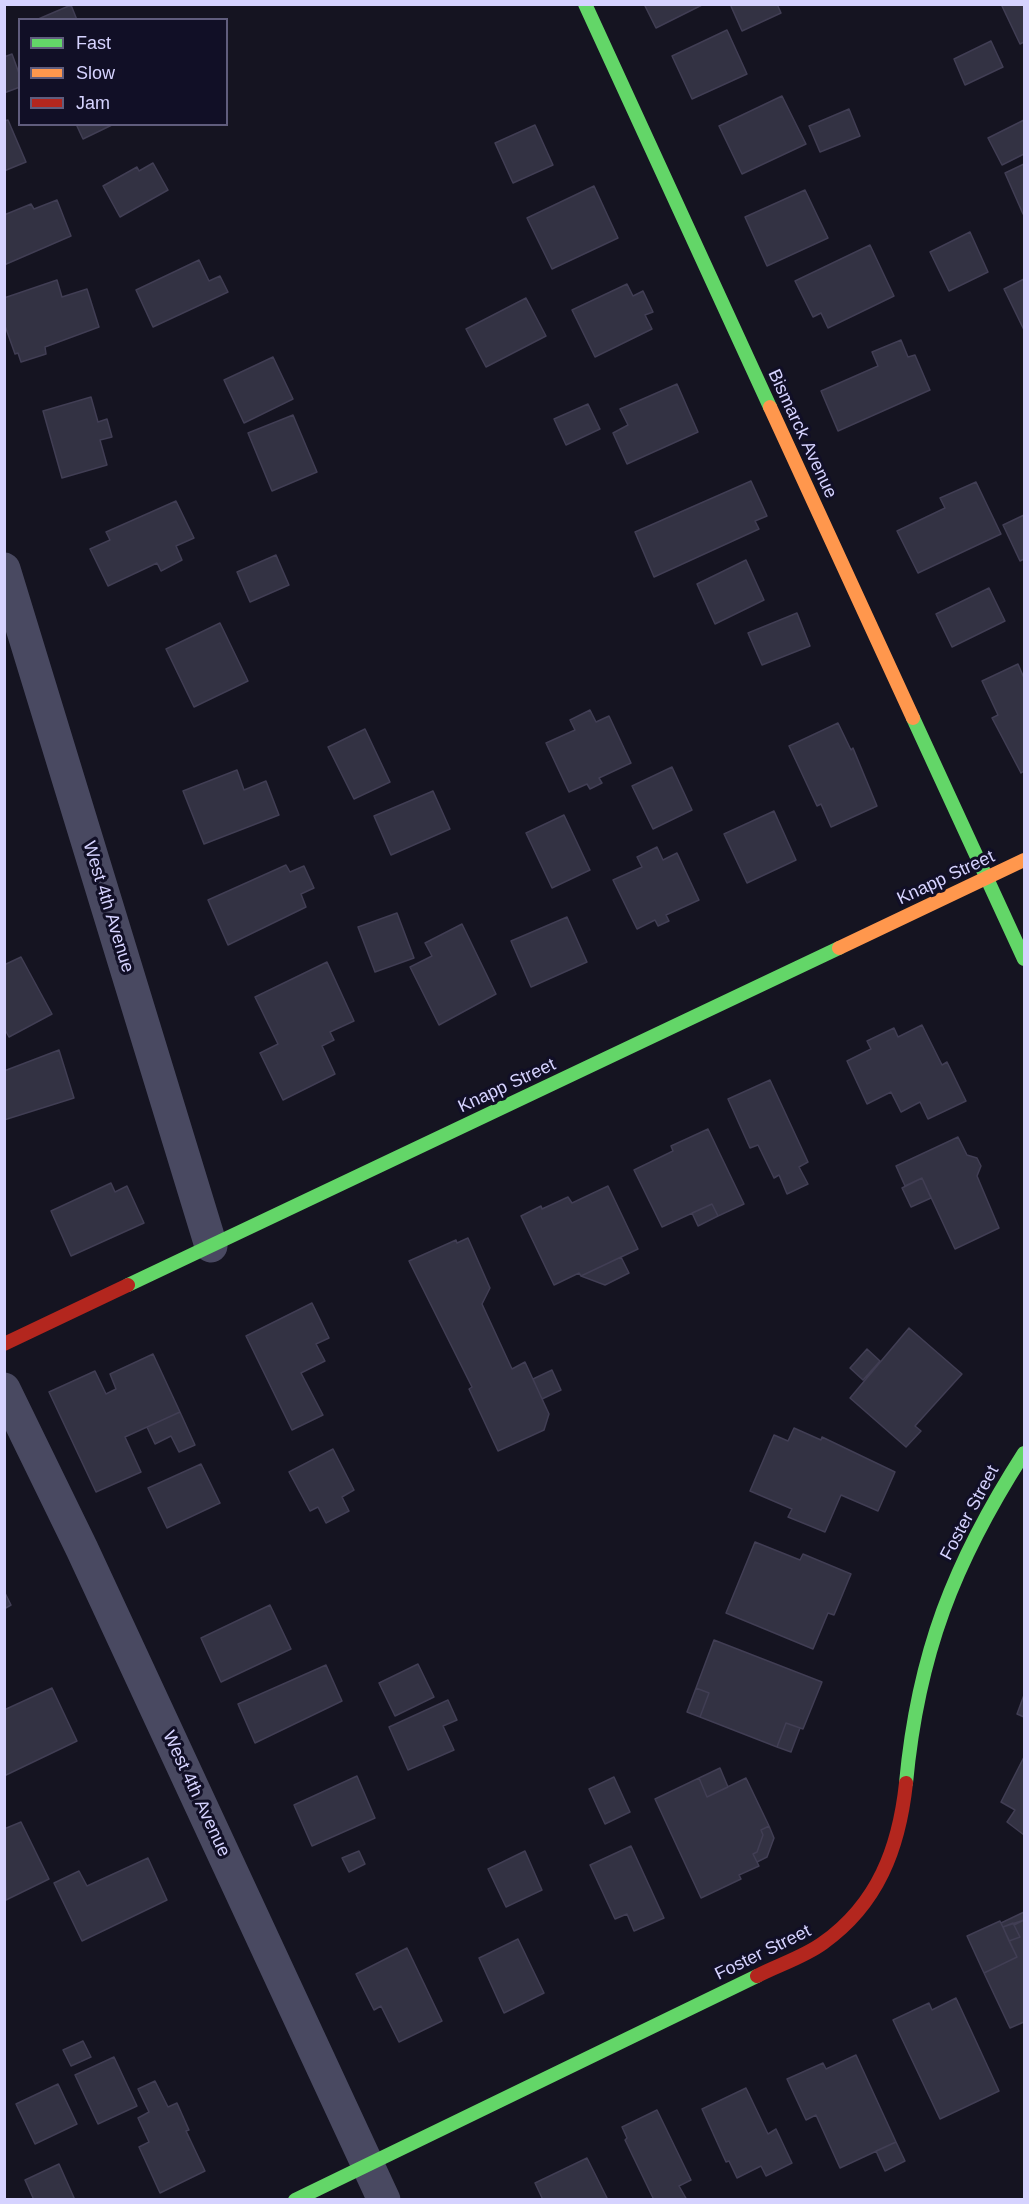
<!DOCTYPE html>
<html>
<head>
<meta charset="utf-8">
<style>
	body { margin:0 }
	#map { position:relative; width:1029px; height:2204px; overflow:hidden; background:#151421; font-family:Arial,sans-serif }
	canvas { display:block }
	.frame { position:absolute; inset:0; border:6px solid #d6d3ff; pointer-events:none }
	.legend { position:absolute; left:18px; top:18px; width:210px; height:108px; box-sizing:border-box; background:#110f26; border:2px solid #605d7d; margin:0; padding:8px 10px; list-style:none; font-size:18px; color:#d6d3ff }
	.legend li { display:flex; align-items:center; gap:12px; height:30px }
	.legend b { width:30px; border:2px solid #605d7d }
</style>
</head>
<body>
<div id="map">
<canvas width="1029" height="2204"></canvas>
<div class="frame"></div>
<ul class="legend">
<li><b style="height:8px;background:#63d668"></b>Fast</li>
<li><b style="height:8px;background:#ff974d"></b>Slow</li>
<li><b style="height:8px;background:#b3261e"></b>Jam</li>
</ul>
</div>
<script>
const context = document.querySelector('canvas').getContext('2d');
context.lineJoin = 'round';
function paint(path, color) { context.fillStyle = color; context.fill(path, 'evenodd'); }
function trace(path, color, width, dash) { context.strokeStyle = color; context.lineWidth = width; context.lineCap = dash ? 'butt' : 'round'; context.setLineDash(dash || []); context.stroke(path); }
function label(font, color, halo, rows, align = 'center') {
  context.font = font + ' Arial,sans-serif'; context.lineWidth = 6; context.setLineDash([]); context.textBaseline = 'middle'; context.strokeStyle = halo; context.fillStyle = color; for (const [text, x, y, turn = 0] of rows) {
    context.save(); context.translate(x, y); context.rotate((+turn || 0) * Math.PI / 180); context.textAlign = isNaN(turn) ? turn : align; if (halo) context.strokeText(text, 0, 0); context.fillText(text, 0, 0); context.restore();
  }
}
const building = new Path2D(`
	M644,4H704L656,28Z
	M730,4H777L781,13L742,31Z
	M1001,4H1024V42L1020,44Z
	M71,5L77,20H36Z
	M727,30L747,74L692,99L672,56Z
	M991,41L1003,67L965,85L954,59Z
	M12,54L20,76V87L4,93V57Z
	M782,96L806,144L742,174L719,126Z
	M849,109L860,136L820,152L809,126Z
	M8,120L26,162L4,171V121Z
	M1024,120V154L1002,165L988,138Z
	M76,124H114L83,139Z
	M535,125L553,165L513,183L495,143Z
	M153,163L168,190L120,217L103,186L137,167L139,171Z
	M1024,164V213L1023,214L1005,173Z
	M594,186L618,238L552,269L527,218Z
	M805,190L828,238L767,266L745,217Z
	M57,200L71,236L4,265V215L31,204L34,209Z
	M970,232L988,272L949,291L930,252Z
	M870,245L894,296L828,328L821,313L813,317L795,281Z
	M199,260L209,281L220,276L228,292L153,327L136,290Z
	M1024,279V330L1004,289Z
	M57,280L62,297L87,289L99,327L45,347L46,354L21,362L18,353L15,354L4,323V298Z
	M627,284L633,296L643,291L653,312L645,315L652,329L595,357L572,310Z
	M526,298L546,336L486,367L466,329Z
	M901,340L908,357L915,355L930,390L838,431L821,391L878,366L872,352Z
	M273,357L293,399L244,423L224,380Z
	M677,384L698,432L627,464L613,433L628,425L620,409Z
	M91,397L98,422L107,419L112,437L100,440L107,465L62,478L43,411Z
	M588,404L600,429L566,445L554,419Z
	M293,415L317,472L272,491L248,433Z
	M751,481L767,516L755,521L759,529L654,577L635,532Z
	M976,482L1001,534L918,573L897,531L945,508L940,498Z
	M176,501L194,538L176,546L182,560L161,571L157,563L108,586L90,549L110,540L106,532Z
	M1024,515V559L1020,561L1003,525Z
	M276,555L289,585L250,602L237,572Z
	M746,560L764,600L715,624L697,584Z
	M989,588L1005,621L952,647L936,614Z
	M797,613L810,646L762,665L748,633Z
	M220,623L248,681L194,707L166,649Z
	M1018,664L1024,678V771L1021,773L992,718L998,715L982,681Z
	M590,710L596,722L609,716L631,763L599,778L602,783L590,789L587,784L569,792L546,743L575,730L570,720Z
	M838,723L851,750L853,748L877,806L831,827L821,804L817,806L789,746Z
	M365,729L390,782L354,799L328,747Z
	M672,767L692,810L653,829L632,786Z
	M237,770L244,790L266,781L279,815L204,844L183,791Z
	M433,791L450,829L391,855L374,816Z
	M774,811L796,860L747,883L724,834Z
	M564,815L590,870L552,888L526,833Z
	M657,847L663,860L677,853L699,900L666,915L669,921L658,926L655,920L637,929L613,880L642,867L637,857Z
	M286,865L290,872L304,866L314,888L301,894L306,907L228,945L208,900Z
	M397,913L414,958L375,972L358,927Z
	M567,917L587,962L531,987L511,941Z
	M462,924L496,994L439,1025L410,967L432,956L425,943Z
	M21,957L52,1014L9,1037L4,1028V965Z
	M327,962L354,1021L330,1032L334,1040L322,1046L335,1074L283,1100L260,1053L278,1044L255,997Z
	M922,1025L942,1065L947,1062L966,1101L928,1119L920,1102L901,1112L891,1092L867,1104L847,1061L871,1049L867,1041L894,1028L898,1037Z
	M59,1050L74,1098L4,1120V1071Z
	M770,1080L808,1162L799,1167L808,1184L787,1194L779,1175L774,1178L758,1145L750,1148L728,1099Z
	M708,1129L744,1204L718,1216L712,1204L662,1227L634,1170L673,1151L671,1146Z
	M958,1137L967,1155L977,1158L981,1166L977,1176L999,1228L955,1249L922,1178L905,1186L896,1166Z
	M922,1178L931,1198L911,1207L902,1188Z
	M111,1183L115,1192L127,1186L144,1223L71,1256L51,1211Z
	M608,1186L638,1249L581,1276L579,1273L554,1285L521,1216L541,1206L542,1209L568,1197L572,1203Z
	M712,1204L718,1216L698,1226L692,1213Z
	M468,1238L490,1288L482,1304L512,1369L525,1362L549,1414L544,1430L498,1451L469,1389L472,1387L409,1261L456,1240L457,1243Z
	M621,1257L629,1273L605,1285L581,1276Z
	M312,1303L329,1338L316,1344L325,1361L301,1373L323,1415L292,1430L246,1336Z
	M909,1328L962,1374L915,1426L921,1431L906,1447L850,1398Z
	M867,1349L880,1361L863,1380L850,1368Z
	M153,1354L180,1412L125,1437L141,1472L96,1492L49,1392L95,1371L106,1394L116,1389L110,1374Z
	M552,1370L561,1390L542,1399L533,1379Z
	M180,1412L195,1445L179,1452L171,1436L155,1444L147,1427Z
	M794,1428L821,1440L822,1437L895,1472L878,1511L841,1495L825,1532L788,1517L792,1509L750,1491L774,1435L788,1441Z
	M333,1449L354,1490L342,1497L349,1511L326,1523L318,1507L310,1511L289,1472Z
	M201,1464L220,1503L167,1528L148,1488Z
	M755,1542L800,1560L803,1554L851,1574L834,1615L828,1613L813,1649L726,1613Z
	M4,1591L11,1605L4,1609Z
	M270,1605L291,1649L221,1682L201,1638Z
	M714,1640L822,1682L803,1729L786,1723L777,1747L700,1717L709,1693L696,1688Z
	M418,1664L434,1697L395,1716L379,1683Z
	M326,1665L342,1701L255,1743L238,1704Z
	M52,1688L77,1741L4,1776V1710Z
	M696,1688L709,1693L700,1717L687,1712Z
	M1024,1695V1717L1017,1714Z
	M448,1700L457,1720L443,1726L454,1750L408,1770L389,1727Z
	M786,1723L800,1728L791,1752L777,1747Z
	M1024,1757V1835L1007,1822L1015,1810L1001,1802Z
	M720,1768L728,1787L707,1797L699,1778Z
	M357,1776L375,1818L312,1846L294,1805Z
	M614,1777L630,1812L605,1824L589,1789Z
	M699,1778L707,1797L746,1778L769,1826L761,1830L763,1835L757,1852L753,1854L759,1866L739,1875L741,1879L701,1898L655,1799Z
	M21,1822L49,1879L6,1900L4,1829Z
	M769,1826L774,1838L767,1857L757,1862L753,1854L757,1852L763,1835L761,1830Z
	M631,1846L664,1918L634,1931L627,1914L615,1919L590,1865Z
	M359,1851L365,1864L349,1872L342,1858Z
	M525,1851L542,1890L506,1907L488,1869Z
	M148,1858L167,1900L82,1941L54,1883L79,1871L87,1886Z
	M1024,1912V1920L1003,1927L1001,1923Z
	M1024,1920V2022L1010,2028L984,1973L1017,1957L1009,1941L1020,1937L1014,1925Z
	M1000,1921L1017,1957L984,1973L967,1936Z
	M1013,1923L1020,1937L1009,1941L1003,1927Z
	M518,1939L544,1993L504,2013L479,1958Z
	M407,1948L442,2021L399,2042L381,2006L374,2010L356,1974Z
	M956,1998L999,2091L940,2119L893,2020L929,2003L932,2010Z
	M83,2041L91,2057L71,2066L63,2050Z
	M856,2055L896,2142L840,2168L816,2115L806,2120L787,2079L823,2063L826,2069Z
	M114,2057L137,2106L98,2124L75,2075Z
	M155,2081L168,2107L177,2103L189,2130L186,2131L205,2171L160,2193L139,2147L149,2142L138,2118L149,2112L138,2089Z
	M58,2084L77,2124L35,2144L16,2104Z
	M746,2088L768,2134L776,2129L792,2163L766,2176L761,2166L737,2178L729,2161L726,2162L702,2109Z
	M657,2110L691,2180L679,2186L687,2200H654L625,2140L627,2138L622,2127Z
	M896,2142L905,2161L885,2171L876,2151Z
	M587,2158L608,2200H543L535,2183Z
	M59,2164L75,2200H34L25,2180Z`);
paint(building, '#333243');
trace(building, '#413e54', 1.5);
trace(new Path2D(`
	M4,569L211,1246
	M4,1389L82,1549L384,2200`), '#494961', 33);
trace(new Path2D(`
	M585,4L770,407
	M913,718L1024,959
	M128,1285L839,948
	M906,1783C918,1654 954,1562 1024,1453
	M295,2200L757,1976`), '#63d668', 14);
trace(new Path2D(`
	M770,407L913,718
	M839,948L1024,860`), '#ff974d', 14);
trace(new Path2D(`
	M4,1344L128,1285
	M757,1976C778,1965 804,1957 823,1943C878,1904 899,1848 906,1783`), '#b3261e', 14);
label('18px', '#d6d3ff', '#110f26', [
	["Bismarck Avenue",802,434,65],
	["Knapp Street",946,878,-25],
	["West 4th Avenue",108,907,73],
	["Knapp Street",507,1086,-25],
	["Foster Street",970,1513,-62],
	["West 4th Avenue",196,1794,65],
	["Foster Street",763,1953,-26]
]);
</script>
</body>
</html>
